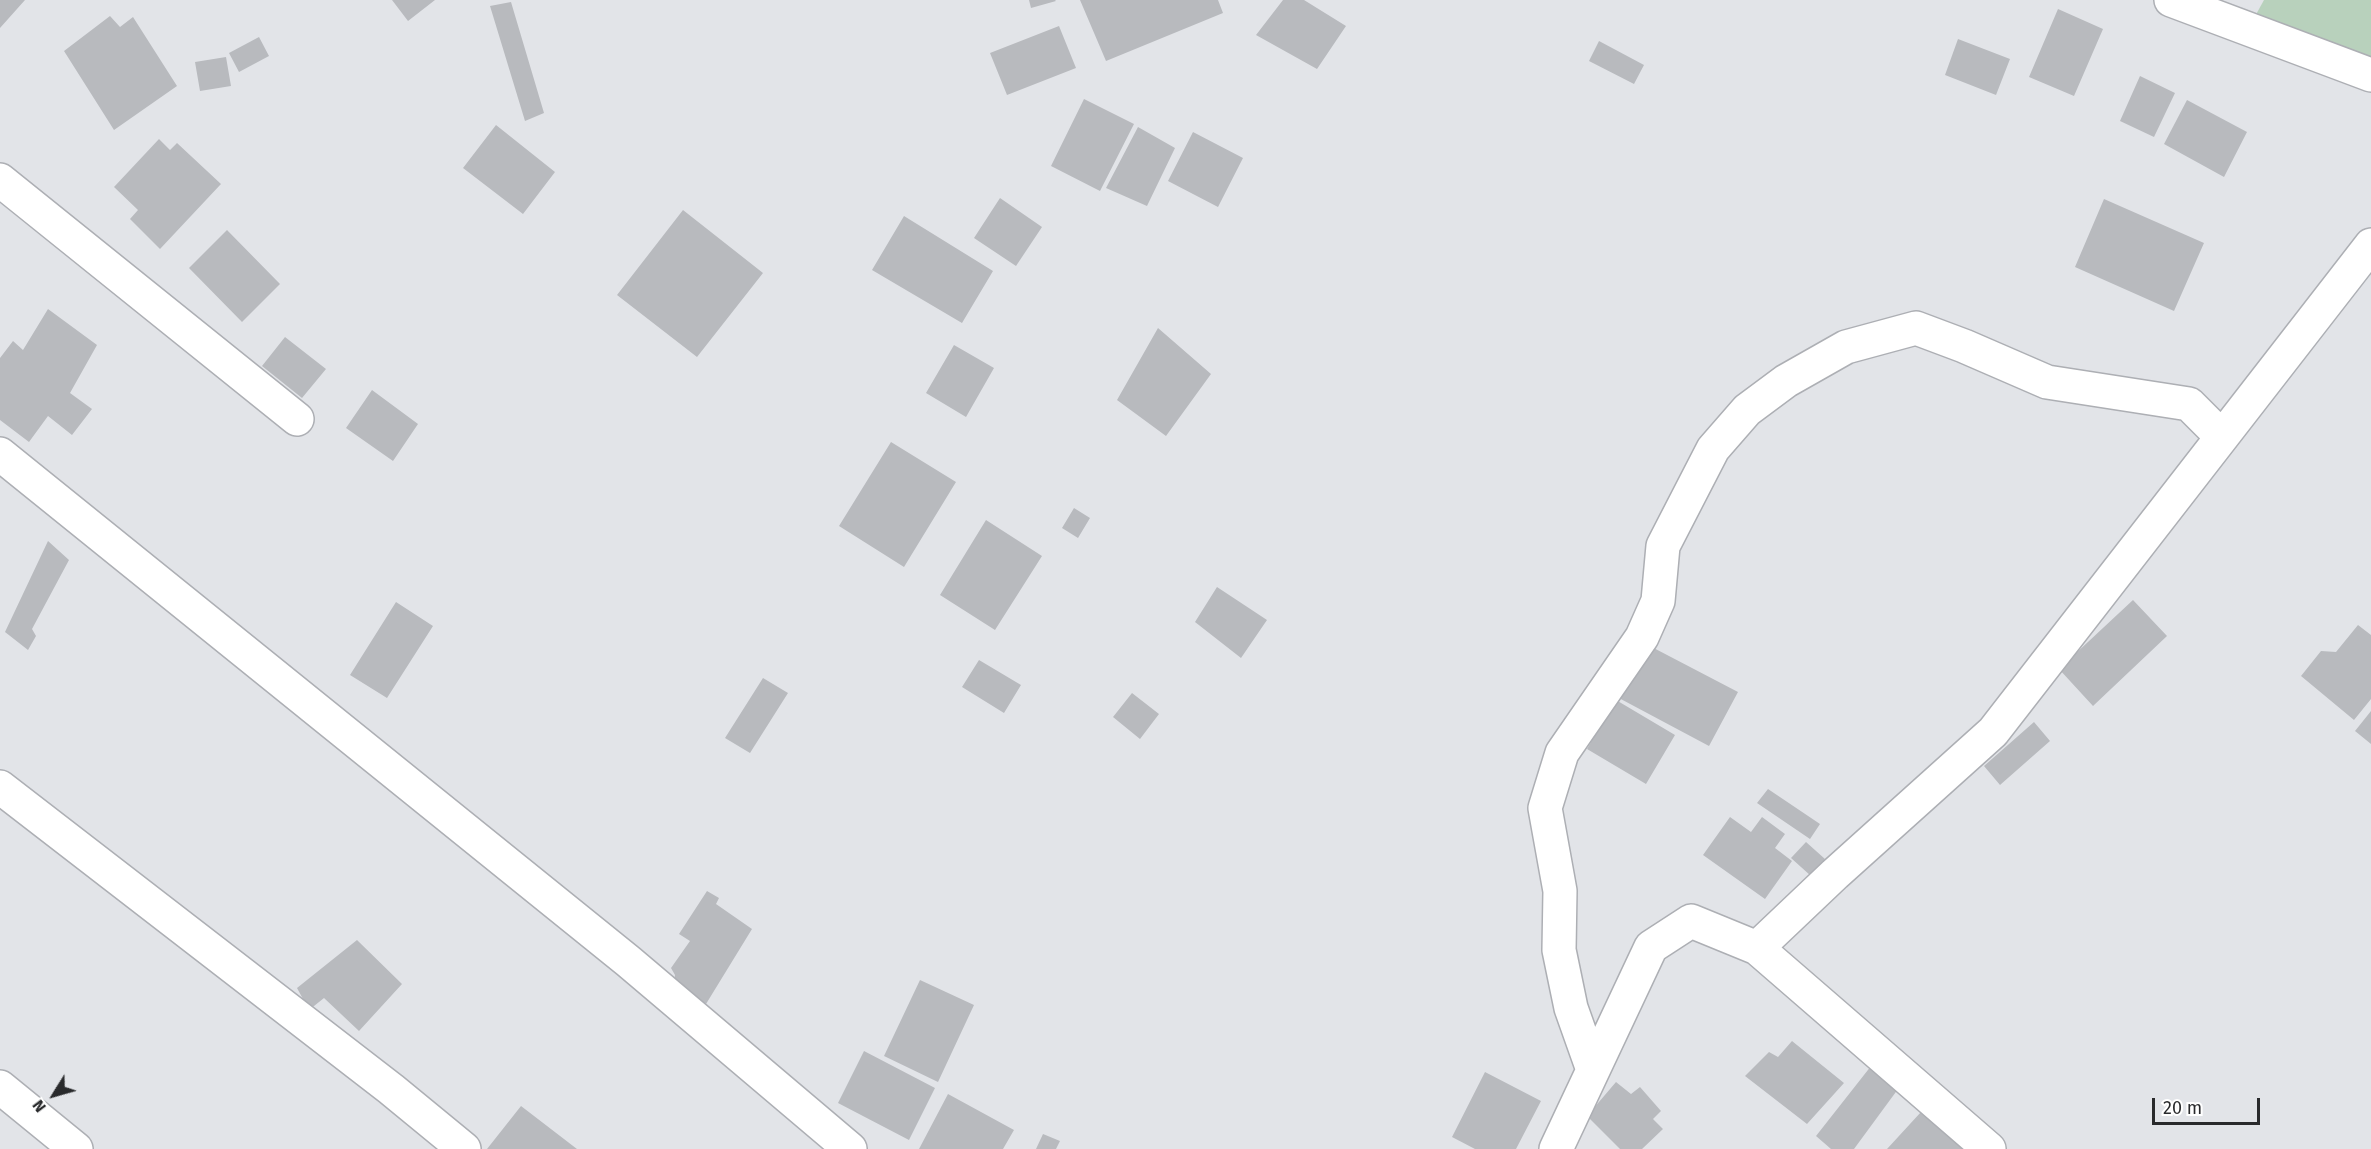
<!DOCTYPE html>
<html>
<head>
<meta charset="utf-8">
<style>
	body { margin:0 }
	#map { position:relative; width:2371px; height:1149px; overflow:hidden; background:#e2e4e8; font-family:"Fira Sans",sans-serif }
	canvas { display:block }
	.north { position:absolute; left:24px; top:1065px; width:60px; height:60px; -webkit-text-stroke:4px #fff; paint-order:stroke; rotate:233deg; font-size:16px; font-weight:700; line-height:24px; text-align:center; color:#292a2c }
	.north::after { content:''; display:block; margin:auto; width:21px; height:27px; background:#292a2c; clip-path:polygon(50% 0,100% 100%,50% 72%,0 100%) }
	.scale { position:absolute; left:2152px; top:1098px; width:108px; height:27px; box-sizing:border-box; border:3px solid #292a2c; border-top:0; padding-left:8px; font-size:18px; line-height:21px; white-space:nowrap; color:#292a2c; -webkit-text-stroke:4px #fff; paint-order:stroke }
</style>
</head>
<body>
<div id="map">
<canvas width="2371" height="1149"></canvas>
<div class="north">N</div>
<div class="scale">20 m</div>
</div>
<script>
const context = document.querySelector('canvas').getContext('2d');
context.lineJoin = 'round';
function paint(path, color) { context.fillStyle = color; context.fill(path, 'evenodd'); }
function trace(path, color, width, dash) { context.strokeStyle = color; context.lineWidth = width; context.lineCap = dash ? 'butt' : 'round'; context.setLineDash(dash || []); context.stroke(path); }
paint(new Path2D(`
	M2264,0H2371V61L2248,29Z`), '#b8d1bc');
paint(new Path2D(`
	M0,0H25L0,28Z
	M392,0H435L408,21Z
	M1029,0H1055L1056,1L1031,8Z
	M1080,0H1218L1223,13L1106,61Z
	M1283,0H1304L1346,26L1317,69L1256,35Z
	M511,2L544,113L525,121L490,6Z
	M2058,9L2103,29L2074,96L2029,77Z
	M110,16L120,27L133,17L177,86L114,130L64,51Z
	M1059,26L1076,68L1007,95L990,53Z
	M259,37L269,56L239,72L229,53Z
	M1958,39L2010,59L1996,95L1945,75Z
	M1599,41L1644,65L1634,84L1589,61Z
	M226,57L231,86L200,91L195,62Z
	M2140,76L2175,93L2154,137L2120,121Z
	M1084,99L1134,124L1100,191L1051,166Z
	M2187,100L2247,132L2224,177L2164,144Z
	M496,125L555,172L523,214L463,168Z
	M1138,127L1175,148L1147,206L1106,188Z
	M1193,132L1243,158L1218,207L1168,181Z
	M159,139L170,150L177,143L221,184L160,249L130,219L138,210L114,187Z
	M1000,198L1042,227L1016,266L974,238Z
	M2104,199L2204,243L2174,311L2075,267Z
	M683,210L763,273L697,357L617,295Z
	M904,216L993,271L962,323L872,270Z
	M227,230L280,284L242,322L189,268Z
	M48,309L97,345L70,393L92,409L72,435L48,416L29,442L0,420V358L13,341L23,350Z
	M1158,328L1211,374L1166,436L1117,400Z
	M285,337L326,369L302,398L262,366Z
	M954,345L994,368L966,417L926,393Z
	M372,390L418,424L393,461L346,428Z
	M891,442L956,482L904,567L839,526Z
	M1074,508L1090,518L1078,538L1062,528Z
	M986,520L1042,556L995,630L940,595Z
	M48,541L69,560L32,629L36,636L28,650L5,632Z
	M1217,587L1267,620L1241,658L1195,622Z
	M2133,600L2167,636L2093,706L2059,669Z
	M396,602L433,626L387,698L350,675Z
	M2358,625L2371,635V699L2354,720L2301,676L2321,651L2336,652Z
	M1646,644L1738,692L1709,746L1617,697Z
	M979,660L1021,685L1004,713L962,687Z
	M763,678L788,693L750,753L725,738Z
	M1132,693L1159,714L1140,739L1113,717Z
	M1616,700L1675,735L1646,784L1587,749Z
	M2371,711V744L2355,731Z
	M2034,722L2050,741L2000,785L1984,766Z
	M1768,789L1820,824L1810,839L1757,803Z
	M1730,817L1751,832L1762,817L1785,834L1775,848L1792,861L1765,899L1703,855Z
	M1806,842L1825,859L1811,876L1791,858Z
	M707,891L719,898L716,904L752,929L706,1004L674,984L675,975L671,968L690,941L679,934Z
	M357,940L402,984L359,1031L324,998L309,1010L297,988Z
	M920,980L974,1005L938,1082L884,1056Z
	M1792,1041L1844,1083L1807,1124L1745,1076L1769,1052L1778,1057Z
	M864,1051L935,1088L909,1140L838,1103Z
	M1875,1061L1901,1085L1854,1149H1831L1816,1136Z
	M1485,1072L1541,1101L1516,1149H1475L1452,1137Z
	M1616,1082L1631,1094L1640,1087L1661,1111L1653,1119L1663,1129L1642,1149H1620L1587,1116Z
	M948,1094L1014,1130L1003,1149H919Z
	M521,1106L577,1149H487Z
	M1921,1112L1963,1147L1962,1149H1887Z
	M1043,1134L1060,1141L1056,1149H1036Z`), '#b8babe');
const street = new Path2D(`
	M2171,0L2371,75
	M0,180L297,419
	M0,454L628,961L850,1149
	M0,787L391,1089L464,1149
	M1757,948L1835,874L1993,732L2371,245
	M1593,1070L1571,1008L1559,950L1560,891L1545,808L1562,753L1642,637L1658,601L1663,546L1713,449L1747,410L1786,381L1846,347L1916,328L1964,346L2047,382L2189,404L2222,437
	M0,1087L76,1149
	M1556,1149L1651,947L1691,921L1757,948L1989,1149`);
trace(street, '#adafb4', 36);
trace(street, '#fff', 33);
</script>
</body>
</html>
